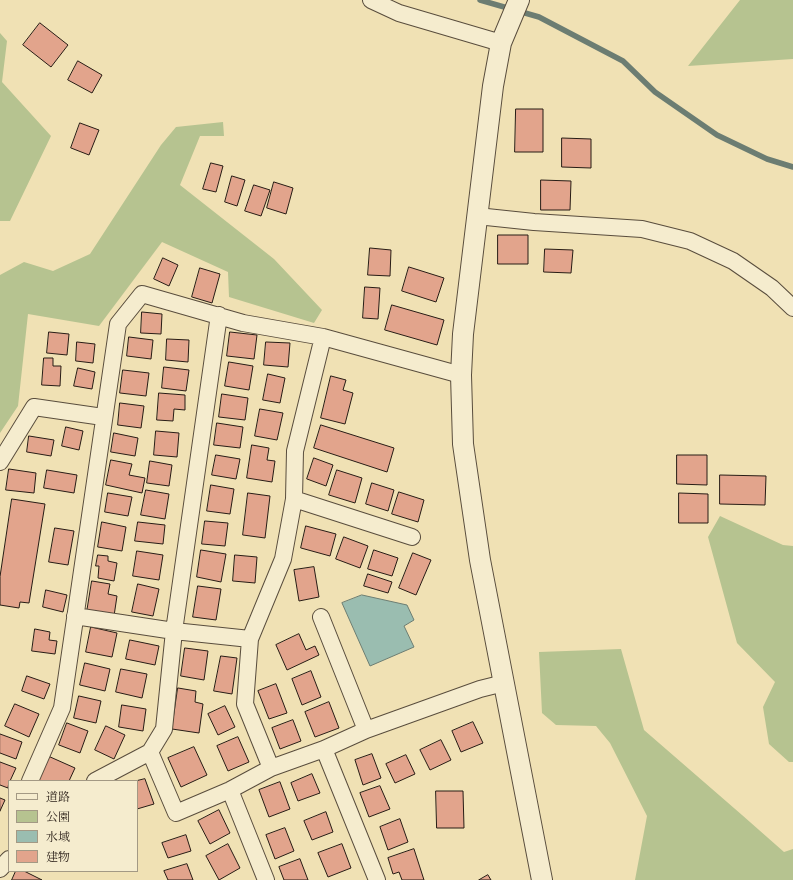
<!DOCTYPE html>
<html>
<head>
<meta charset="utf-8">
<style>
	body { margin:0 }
	#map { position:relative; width:793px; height:880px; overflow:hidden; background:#f0e1b4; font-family:"EB Garamond","Noto Serif JP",serif }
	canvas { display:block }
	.legend { position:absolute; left:8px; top:780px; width:130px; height:92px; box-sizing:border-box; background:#f5ecce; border:1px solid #a39984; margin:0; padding:5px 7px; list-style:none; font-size:12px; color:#271c15 }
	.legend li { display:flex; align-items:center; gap:8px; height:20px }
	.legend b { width:20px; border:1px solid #a39984 }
</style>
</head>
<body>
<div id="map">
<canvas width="793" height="880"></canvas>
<ul class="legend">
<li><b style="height:5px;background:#f5ecce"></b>道路</li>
<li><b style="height:11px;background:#b6c390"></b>公園</li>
<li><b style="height:11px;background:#9abdb0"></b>水域</li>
<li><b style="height:11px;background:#e2a48c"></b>建物</li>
</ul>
</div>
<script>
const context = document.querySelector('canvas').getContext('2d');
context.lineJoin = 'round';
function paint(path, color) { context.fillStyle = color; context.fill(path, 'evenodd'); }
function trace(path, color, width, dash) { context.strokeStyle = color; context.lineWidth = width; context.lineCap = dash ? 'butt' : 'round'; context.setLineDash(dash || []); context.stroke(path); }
paint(new Path2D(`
	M740,0H793V59L688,66Z
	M0,33L7,41L2,82L51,136L10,221H0Z
	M223,122L224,136H200L180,185L274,259L322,310L314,323L229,297L228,272L162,242L99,326L28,314L18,406L0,433V275L24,262L53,271L90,254L161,145L176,127Z
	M720,516L783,545L793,546V762H789L769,744L763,707L775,682L737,643L708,537Z
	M621,649L644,730L742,815L784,852L793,849V880H635L647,816L610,743L596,726L556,725L542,713L539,652Z`), '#b6c390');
const water = new Path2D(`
	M362,595L407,605L414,620L404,626L414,647L370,666L342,603Z`);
paint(water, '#9abdb0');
trace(water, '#6c7d72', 1);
trace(new Path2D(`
	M480,0L539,17L623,61L655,92L717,135L767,159L793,167`), '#6c7d72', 5.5);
const building = new Path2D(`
	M40,23L68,45L51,67L23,45Z
	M78,61L102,75L92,93L68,80Z
	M516,109H543V152H515Z
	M80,123L99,130L89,155L71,148Z
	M562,138L591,139V168L562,167Z
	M211,163L223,166L216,192L203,189Z
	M232,176L245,180L237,206L225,202Z
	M541,180L571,181L570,210H541Z
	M274,182L293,188L286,214L267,208Z
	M254,185L270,190L261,216L245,211Z
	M498,235H528V264H498Z
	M370,248L391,250L390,276L368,275Z
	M545,249L573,250L571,273L544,272Z
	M163,258L178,265L169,286L154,279Z
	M409,267L444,278L436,302L402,291Z
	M200,268L220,274L212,303L192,297Z
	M365,287L380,288L378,319L363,318Z
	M392,305L444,320L437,345L385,330Z
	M142,312L162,314L161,334L141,333Z
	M49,332L69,334L67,355L47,353Z
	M230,332L257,335L254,359L227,356Z
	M129,337L153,340L151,359L127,356Z
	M167,339L189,340L188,362L166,360Z
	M77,342L95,344L93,363L76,361Z
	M266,342L290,343L288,367L264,365Z
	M44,358H53V366H61L60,386L42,385Z
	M229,362L253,366L249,390L225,386Z
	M164,367L189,370L186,391L162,388Z
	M78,368L95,372L92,389L74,386Z
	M123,370L149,373L146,396L120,393Z
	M268,374L285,378L280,403L263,400Z
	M331,376L346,380L343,390L353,393L345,424L321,418Z
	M159,393L185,395V410L174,409L173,421L157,420Z
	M222,394L248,398L245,420L219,417Z
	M120,403L144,406L141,428L118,425Z
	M260,409L283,413L277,440L255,436Z
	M217,423L243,427L240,448L214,445Z
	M321,425L394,448L387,472L314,448Z
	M66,427L83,431L79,450L62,446Z
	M156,431L179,433L177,457L154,455Z
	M114,433L138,438L135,456L111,452Z
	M29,436L54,440L51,456L27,452Z
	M252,445L269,448L267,460L275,461L272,482L247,478Z
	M216,455L240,459L236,479L212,475Z
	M677,455H707V485L677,484Z
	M314,458L333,465L326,486L307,479Z
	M111,460L132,464L129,475L145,478L142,493L106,485Z
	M150,461L172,465L169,486L147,483Z
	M9,469L36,473L34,493L6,490Z
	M47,470L77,475L74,493L44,488Z
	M337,470L362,478L355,503L329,495Z
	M720,475L766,476L765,505L720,504Z
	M372,483L394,490L388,511L366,504Z
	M211,485L234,489L230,514L207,511Z
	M146,490L169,494L165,519L141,515Z
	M399,492L424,500L418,522L392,514Z
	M108,493L132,497L128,516L105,512Z
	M248,493L270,496L265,538L243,535Z
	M679,493L708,494V523H679Z
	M12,499L45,504L29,603L20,602L19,608L0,605V577Z
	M205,521L228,523L225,546L202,544Z
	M102,522L126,527L122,551L98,547Z
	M138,522L165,525L163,544L135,541Z
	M306,526L336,534L330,556L301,548Z
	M55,528L74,531L68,565L49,562Z
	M344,537L368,546L360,568L336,559Z
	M201,550L226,554L221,582L197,577Z
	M374,550L398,558L392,576L368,569Z
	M137,551L163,555L159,580L133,576Z
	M413,553L431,560L416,595L399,588Z
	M98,555L108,556V561L117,563L114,581L98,578L99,566H96Z
	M235,555L257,557L255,583L233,581Z
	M314,567L319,597L299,601L294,570Z
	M368,574L392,582L388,593L364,586Z
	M92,581L110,584L108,594L117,596L114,616L87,612Z
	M138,584L159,589L153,616L132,612Z
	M198,586L221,589L216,620L193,617Z
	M46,590L67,595L63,612L43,607Z
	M91,627L117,633L112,657L86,652Z
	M35,629L50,632L49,640L57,641L55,654L32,651Z
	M299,634L306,650L315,646L319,655L287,670L276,645Z
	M130,640L159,646L155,665L126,659Z
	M185,648L208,651L204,680L181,676Z
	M221,656L237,658L232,694L214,691Z
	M85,663L110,669L105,691L80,685Z
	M121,669L147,674L142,698L116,692Z
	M311,671L321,697L302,705L292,679Z
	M27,676L50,684L44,699L22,691Z
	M276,684L287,713L269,719L258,691Z
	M178,688L196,691L195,702L203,704L199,733L172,729Z
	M79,696L101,701L96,723L74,718Z
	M329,702L339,728L315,737L305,712Z
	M15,704L39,714L29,737L5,726Z
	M122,705L146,709L143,731L119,727Z
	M225,706L235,727L218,735L208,714Z
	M293,720L301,741L280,749L272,728Z
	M473,722L483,743L461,752L452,731Z
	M67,723L88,731L80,753L59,745Z
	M106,726L125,735L114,759L95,750Z
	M0,734L22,742L16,759L0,753Z
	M238,737L249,762L228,771L217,746Z
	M441,740L451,760L430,770L420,750Z
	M194,747L207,775L181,787L168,758Z
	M372,754L381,778L363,785L355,760Z
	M406,755L415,774L395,783L386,764Z
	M48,756L75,768L69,781H36Z
	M0,762L16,768L10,781H9L8,788L0,785Z
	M312,774L320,793L298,801L291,783Z
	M145,779L154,804L137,809V781Z
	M280,782L290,809L269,817L259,790Z
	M380,786L390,809L369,817L360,793Z
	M436,791H463L464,828H437Z
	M0,798L5,800L0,811Z
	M219,810L230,833L210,844L198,821Z
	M326,812L333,832L312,840L304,821Z
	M400,819L408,842L388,850L380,827Z
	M285,828L294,851L275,859L266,835Z
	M186,835L191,851L168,858L162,843Z
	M228,844L240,868L219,880L206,856Z
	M342,844L351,868L328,877L318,853Z
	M414,849L424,880H402L399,872L393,874L388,858Z
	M300,859L308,880H284L279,867Z
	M187,864L193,880H168L164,871Z
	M16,871H24L42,880H12Z
	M488,875L491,880H479Z`);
paint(building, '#e2a48c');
trace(building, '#271c15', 1);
const minor = new Path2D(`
	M371,0L399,13L501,43
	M477,216L534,222L642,229L690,241L733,261L772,288L793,308
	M0,462L34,407L103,417
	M294,499L412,537
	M75,616L174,631L250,639
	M321,617L366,730
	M324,749L377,880
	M150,752L176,813L230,790L271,768L324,749L366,730L480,689L504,683
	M271,768L245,704L250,639L283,559L294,499L295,451L323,337
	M30,781L62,708L118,324L142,294L243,323L323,337L461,375
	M95,781L150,752L164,729L174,631L219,315
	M230,790L266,880
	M0,869L9,859`);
const tertiary = new Path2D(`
	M519,0L501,43L493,86L463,334L461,375L463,444L480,560L542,880`);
trace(minor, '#594d3d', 18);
trace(tertiary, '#594d3d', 22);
trace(minor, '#f5ecce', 16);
trace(tertiary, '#f5ecce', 20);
</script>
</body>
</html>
